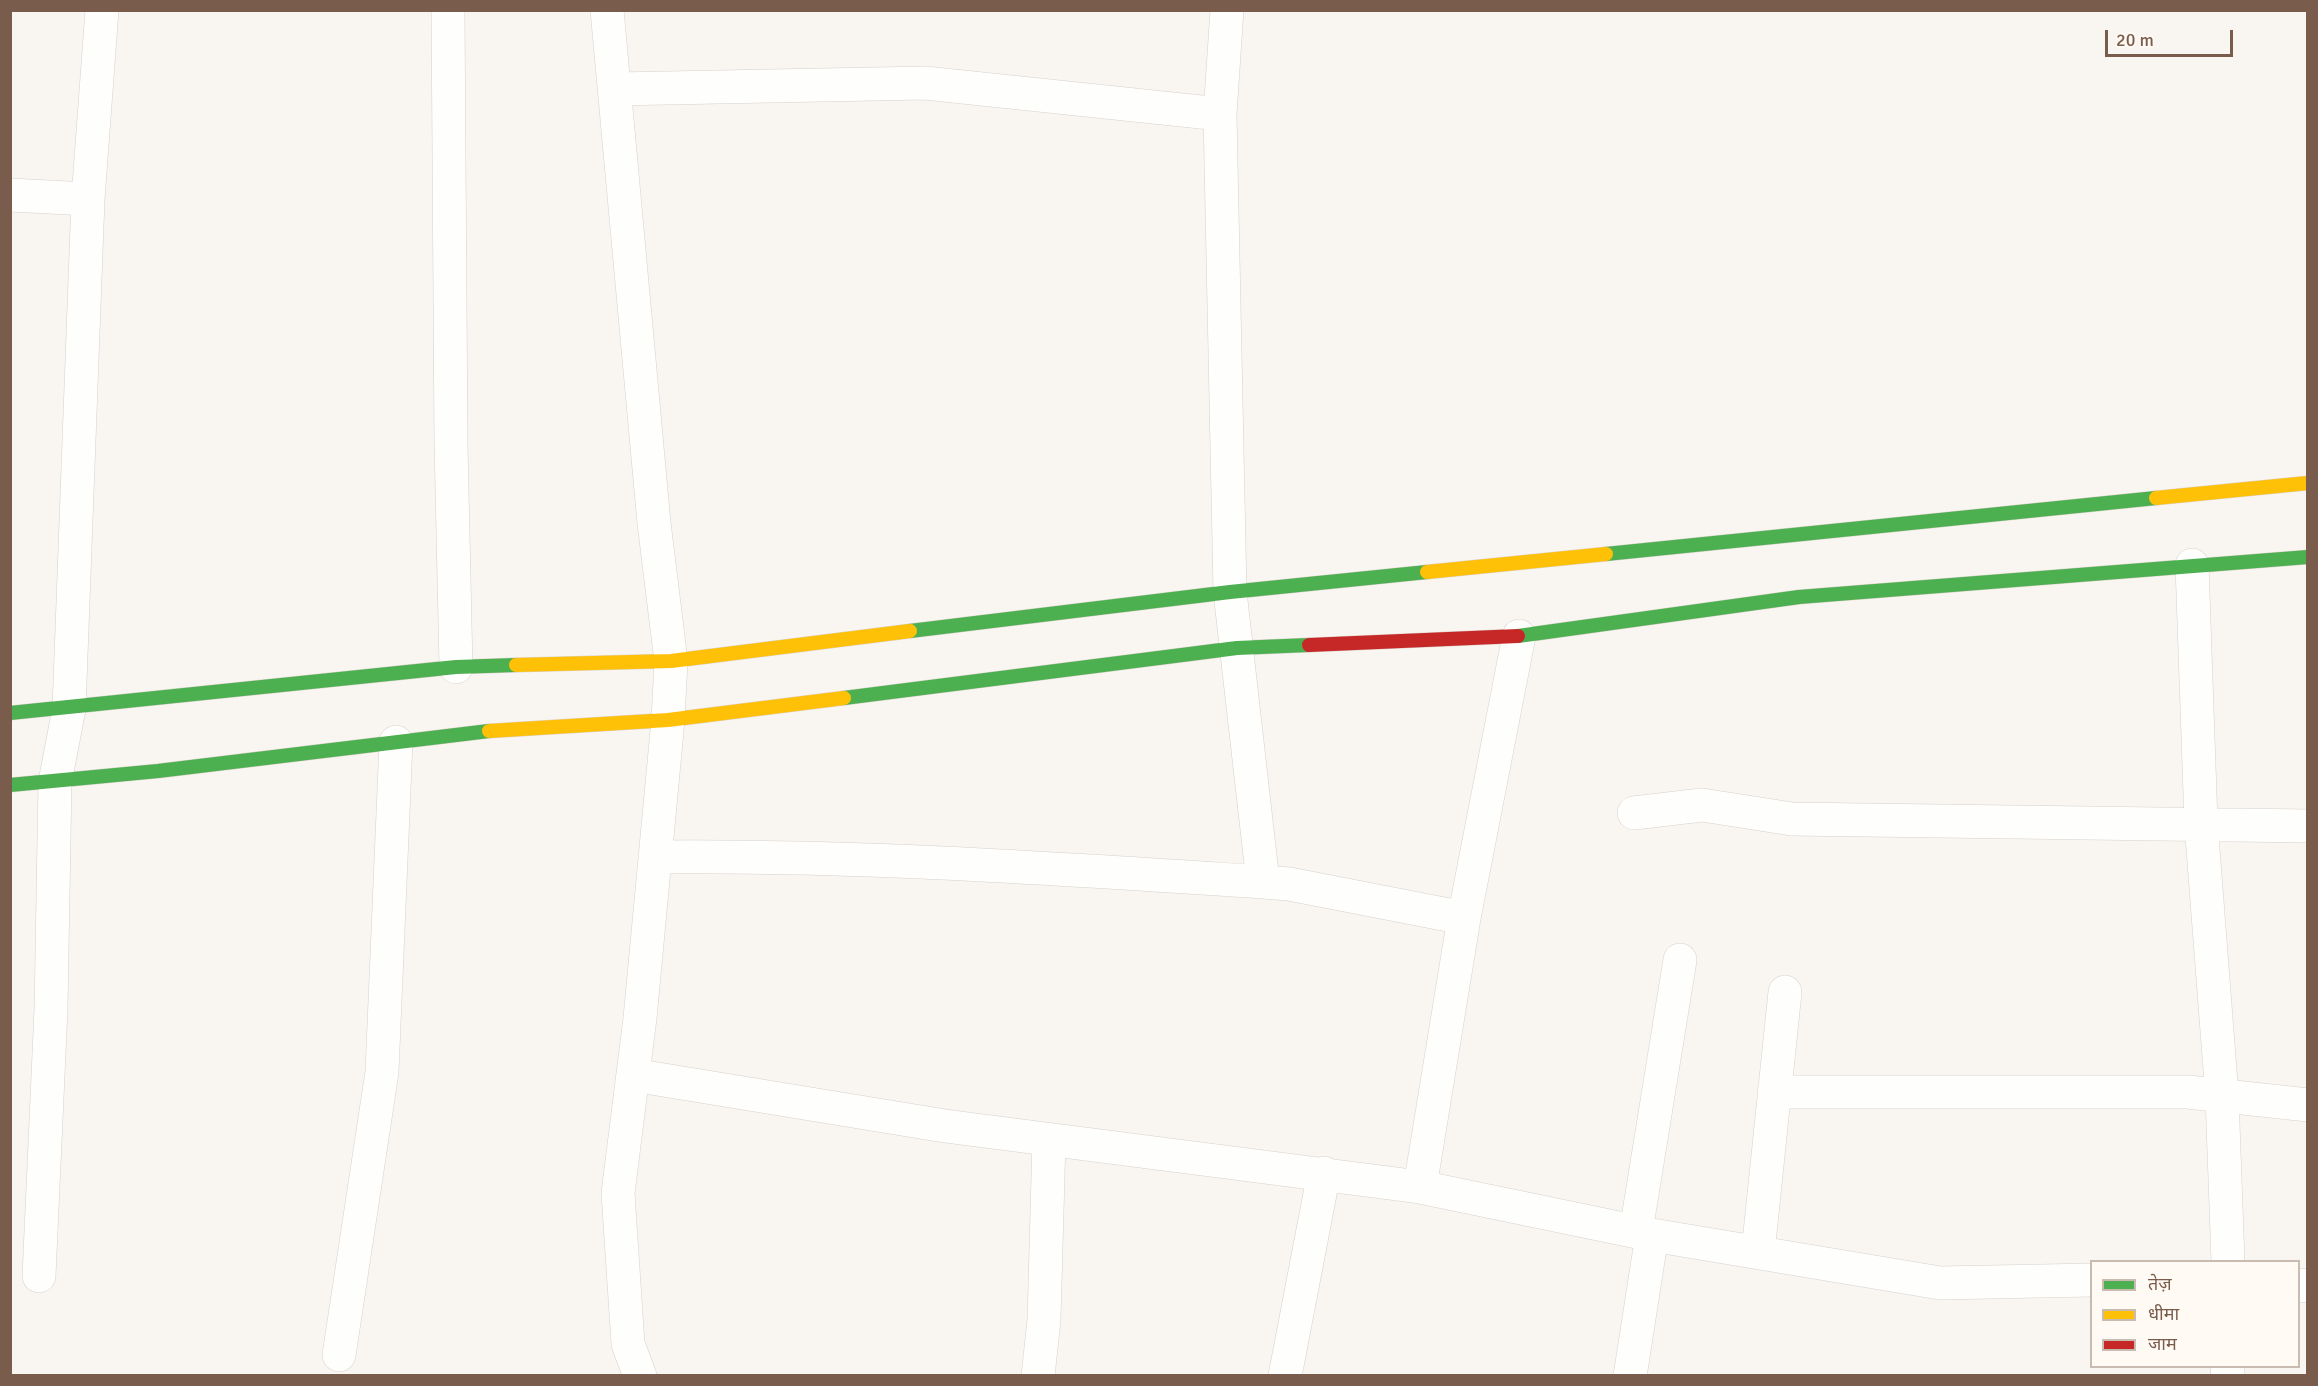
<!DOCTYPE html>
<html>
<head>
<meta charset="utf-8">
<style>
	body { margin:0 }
	#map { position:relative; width:2318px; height:1386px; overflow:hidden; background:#f9f5f0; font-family:Signika,"Noto Sans Devanagari",sans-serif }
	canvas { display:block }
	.frame { position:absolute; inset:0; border:12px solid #7a5c4d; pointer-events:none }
	.legend { position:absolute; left:2090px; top:1260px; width:210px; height:108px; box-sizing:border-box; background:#fffaf3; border:2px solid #cabbb1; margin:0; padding:8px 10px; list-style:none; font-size:18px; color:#7a5c4d }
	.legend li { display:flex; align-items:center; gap:12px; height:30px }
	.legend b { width:30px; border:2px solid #cabbb1 }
	.scale { position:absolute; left:2105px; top:30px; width:128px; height:27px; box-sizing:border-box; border:3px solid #7a5c4d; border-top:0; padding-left:8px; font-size:18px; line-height:21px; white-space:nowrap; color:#7a5c4d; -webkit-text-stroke:4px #fffaf3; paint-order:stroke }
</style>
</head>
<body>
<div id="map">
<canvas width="2318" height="1386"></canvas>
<div class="frame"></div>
<ul class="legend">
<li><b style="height:8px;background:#4caf50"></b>तेज़</li>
<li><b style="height:8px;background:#ffc107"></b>धीमा</li>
<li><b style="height:8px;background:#c62828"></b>जाम</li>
</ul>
<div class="scale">20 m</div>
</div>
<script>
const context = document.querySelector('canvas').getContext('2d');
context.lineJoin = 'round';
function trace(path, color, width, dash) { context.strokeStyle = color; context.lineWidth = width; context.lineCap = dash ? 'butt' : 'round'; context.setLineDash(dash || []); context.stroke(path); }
const street = new Path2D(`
	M448,10L451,445L456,667
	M607,10L654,523L671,661L668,720L640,1018L618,1193L628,1344L640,1376
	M1227,10L1220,114L1230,592L1263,882
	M615,89L925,83L1220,114
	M10,195L88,199
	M2192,565L2201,823L2222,1096L2228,1262
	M1634,813L1702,805L1792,819L2308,826
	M655,857C858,855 1061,869 1263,882L1289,884L1464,918
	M633,1075L945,1126L1420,1187L1652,1235L1940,1283L2092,1280
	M1774,1092H2188L2308,1105
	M1420,1187L1464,918L1519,636
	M1636,1231L1680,960
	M1758,1252L1785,992
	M39,1276L51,1009L55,782L69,709L88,199L102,10
	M2298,1285L2308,1286
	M339,1355L382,1072L396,742
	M1038,1376L1044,1320L1049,1140
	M1285,1376L1324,1173
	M1630,1376L1652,1235
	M2227,1376L2228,1366`);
const fast = new Path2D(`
	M1606,554L2156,498
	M910,631L1230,592L1427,572
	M1518,636L1799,597L2308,557
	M844,698L1237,648L1309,645
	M10,713L456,667L516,665
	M10,785L158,771L489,731`);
const slow = new Path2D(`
	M2156,498L2308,483
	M1427,572L1606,554
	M516,665L671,661L910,631
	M489,731L668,720L844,698`);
const jam = new Path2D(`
	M1309,645L1518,636`);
trace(street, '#d7d1cb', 34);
trace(fast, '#d9d2cb', 15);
trace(slow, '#d9d2cb', 15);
trace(jam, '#d9d2cb', 15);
trace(street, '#fefefd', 33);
trace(fast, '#4caf50', 14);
trace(slow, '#ffc107', 14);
trace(jam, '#c62828', 14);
</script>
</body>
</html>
